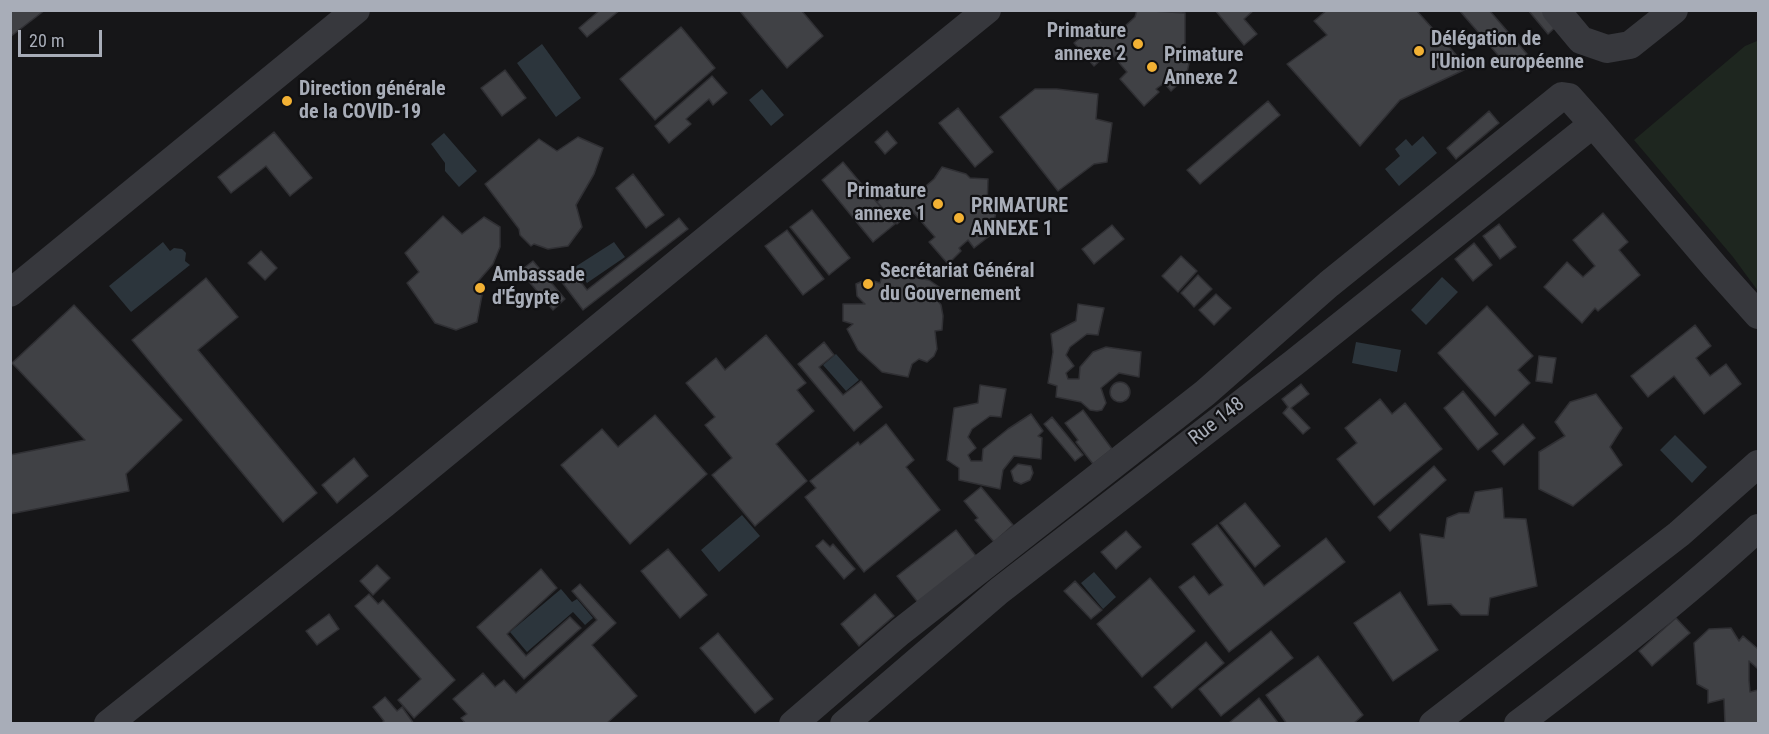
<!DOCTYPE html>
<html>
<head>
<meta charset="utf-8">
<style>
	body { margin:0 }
	#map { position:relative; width:1769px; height:734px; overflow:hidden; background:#161618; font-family:"Roboto Condensed",sans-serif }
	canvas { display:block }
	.frame { position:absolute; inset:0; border:12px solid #a8adb8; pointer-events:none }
	.scale { position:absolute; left:18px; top:30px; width:84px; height:27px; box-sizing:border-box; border:3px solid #a8adb8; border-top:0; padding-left:8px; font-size:18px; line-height:21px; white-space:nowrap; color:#a8adb8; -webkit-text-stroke:4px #111113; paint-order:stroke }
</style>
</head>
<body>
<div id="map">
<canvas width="1769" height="734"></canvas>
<div class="frame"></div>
<div class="scale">20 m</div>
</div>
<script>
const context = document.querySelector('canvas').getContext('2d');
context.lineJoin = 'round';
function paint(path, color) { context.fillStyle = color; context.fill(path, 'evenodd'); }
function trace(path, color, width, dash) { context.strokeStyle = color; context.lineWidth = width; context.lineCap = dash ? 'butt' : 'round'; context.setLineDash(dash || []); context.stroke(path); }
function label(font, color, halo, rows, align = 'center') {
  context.font = font + ' "Roboto Condensed",sans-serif'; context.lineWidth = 4.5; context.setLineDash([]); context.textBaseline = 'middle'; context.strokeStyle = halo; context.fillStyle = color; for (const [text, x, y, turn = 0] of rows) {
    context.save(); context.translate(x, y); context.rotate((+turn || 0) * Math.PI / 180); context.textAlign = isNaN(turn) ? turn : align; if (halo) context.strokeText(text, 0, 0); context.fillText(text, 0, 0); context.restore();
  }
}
paint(new Path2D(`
	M1757,41L1758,42V291L1733,257L1634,140L1745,46Z`), '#1e261f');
paint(new Path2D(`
	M542,44L581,98L556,117L517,63Z
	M762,89L784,115L771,126L749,100Z
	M444,133L477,171L459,187L445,171V163L431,144Z
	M1423,136L1437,153L1399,186L1385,169L1400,156L1395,149L1406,139L1412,146Z
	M163,242L170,251L174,248L182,249L186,253L185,261L190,265L131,312L109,286Z
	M614,242L625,257L587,283L575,267Z
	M1442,277L1458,292L1426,325L1411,310Z
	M1356,342L1401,350L1397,372L1352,363Z
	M836,354L859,380L846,391L823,365Z
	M1675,435L1707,467L1692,483L1660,450Z
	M742,515L760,536L719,572L701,550Z
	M1094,572L1116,597L1103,609L1081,583Z
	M561,589L572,602L577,599L593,618L585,625L573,612L527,652L510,632Z`), '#2c353c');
const building = new Path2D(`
	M10,10H45L10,37Z
	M600,10H620L587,37L579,28Z
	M739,10H801L823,36L787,68Z
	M1137,10L1185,13V50L1191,54L1186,77L1171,91L1164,83L1156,89L1159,92L1144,106L1120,79L1127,72L1110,52L1094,66L1074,43L1099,21L1113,37L1135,17Z
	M1215,10H1254L1244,19L1257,34L1244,45Z
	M1327,10H1416L1468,68L1400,100L1360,146L1287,64L1327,35L1314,21Z
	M1459,10H1489L1527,54L1510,69Z
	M1528,10H1551L1561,22L1548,34Z
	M681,27L715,68L655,120L620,79Z
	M505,70L526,98L502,116L481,88Z
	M712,76L727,93L713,105L709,99L686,119L691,124L669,143L655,126Z
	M1035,89H1057L1098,94L1096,119L1112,123L1107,162L1094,164L1058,191L1000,117Z
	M1268,101L1280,115L1200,184L1187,170Z
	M958,108L993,152L975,167L939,123Z
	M1489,111L1499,123L1456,159L1447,148Z
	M887,131L897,143L885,154L875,142Z
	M274,132L312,178L290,196L266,166L231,193L218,177Z
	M578,137L603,148L594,174L576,205L582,227L568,246L548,249L534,244L531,246L520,235L519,229L485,184L539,139L557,151Z
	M843,162L895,224L873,242L822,180Z
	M942,167L966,174L970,178L988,179L987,210L996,211L992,234L974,248L968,240L959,248L961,251L948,264L929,242L935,237L912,211L897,224L877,202L899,182L913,197L934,179Z
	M633,174L664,215L646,228L616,188Z
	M812,210L850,258L829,275L790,227Z
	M1603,213L1628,242L1619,250L1640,275L1598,311L1595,308L1582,323L1544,287L1567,262L1583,277L1595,266L1573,240Z
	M443,216L462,234L484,217L500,227V247L493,264L474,286L482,295L477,322L456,330L435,323L407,283L419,272L405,253Z
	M679,218L688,229L583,310L561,281L573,272L587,290Z
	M1499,224L1516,247L1500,259L1483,236Z
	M1112,225L1124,239L1094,264L1082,249Z
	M787,230L824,279L803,295L765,246Z
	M1474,243L1492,265L1473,281L1455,259Z
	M261,251L277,268L265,280L248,263Z
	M1181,256L1197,271L1178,292L1162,276Z
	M533,261L565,299L553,310L520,271Z
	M884,269L905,276L929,280L942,289L938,301L941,305L943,316L942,330L935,331L937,349L934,356L927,362L919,359L912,364L908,377L882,372L858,350L847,329L853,324L843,321V304H865L857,296L856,284L867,279L880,283Z
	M1198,275L1212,289L1194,307L1181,293Z
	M206,278L238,317L198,350L317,493L283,522L132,340Z
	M1216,294L1231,308L1214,325L1199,310Z
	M1078,304L1104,308L1098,335L1087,334L1070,347L1066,355L1074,366L1066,373L1068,379H1079L1080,367L1093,352L1106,347L1141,352L1139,377L1119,373L1101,388L1106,403L1102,410L1097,411L1090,410L1081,402L1056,397L1057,386L1048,383L1053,352L1051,334L1076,321Z
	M74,305L182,420L126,474L129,491L10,514V455L85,440L12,363Z
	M1487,306L1533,356L1518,370L1530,383L1495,416L1438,353Z
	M1695,325L1711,346L1696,358L1710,376L1726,364L1741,384L1704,414L1674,376L1648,397L1631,376Z
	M766,335L806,383L797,390L814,411L776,444L807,481L755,526L712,475L732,458L705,425L715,417L686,383L716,358L725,370Z
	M824,342L834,355L819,367L843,395L861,381L882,407L854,431L798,364Z
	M1539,356L1556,358L1552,383L1536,381Z
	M1110 392a10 10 0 1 1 20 0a10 10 0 1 1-20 0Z
	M1301,384L1309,394L1291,408L1310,428L1303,434L1283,413L1288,407L1282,399Z
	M980,385L1006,389L1001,417L990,416L972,429L968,437L976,448L968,455L971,461H982L983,449L1008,429L1031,414L1043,431L1038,436L1042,438L1041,459L1014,456L1003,470L1000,489L959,480V468L947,460L954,408L978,403Z
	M1463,391L1498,434L1478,450L1444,408Z
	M1596,394L1622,428L1610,447L1622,465L1573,506L1539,489V452L1565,436L1555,422L1570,402Z
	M1380,399L1392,414L1405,403L1442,449L1374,505L1337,459L1357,443L1345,428Z
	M1083,410L1112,449L1093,464L1076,442L1078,440L1065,423Z
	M655,415L707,474L630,544L561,465L602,429L618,447Z
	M1052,417L1083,455L1075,461L1044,424Z
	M886,424L914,460L906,467L940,510L864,572L805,497L816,488L810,481L858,442L860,445Z
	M1523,424L1535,438L1504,465L1492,451Z
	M354,458L368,476L337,503L322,485Z
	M1018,464L1031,466L1033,473L1030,480L1021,484L1014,481L1011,471Z
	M1434,466L1446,480L1390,531L1378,517Z
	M981,487L1013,525L994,542L975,520L978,518L964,501Z
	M1502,488L1504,518L1526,519L1537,586L1490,598L1488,615H1461L1451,604L1428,605L1420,534L1444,538L1447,518L1459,513H1469L1475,492Z
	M1245,503L1280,546L1255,567L1220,523Z
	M1217,525L1264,586L1326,538L1345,562L1229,652L1179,587L1194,576L1209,595L1223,585L1192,544Z
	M956,530L979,560L920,605L897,576Z
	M1126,531L1141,547L1116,569L1101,552Z
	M823,540L830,547L833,544L855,569L844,579L816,546Z
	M668,549L707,595L680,618L641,571Z
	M377,565L390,578L373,595L360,581Z
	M541,569L557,588L507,634L526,656L570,617L581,628L524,679L477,627Z
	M1150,578L1195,631L1142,677L1097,624Z
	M1075,581L1102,610L1091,619L1064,591Z
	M580,584L616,623L592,645L637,696L606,724H466L461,718L467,714L453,699L483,673L495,687L504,680L516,693L597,620L572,591Z
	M1400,592L1438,650L1393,681L1354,623Z
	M369,594L378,604L383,600L455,680L414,718L398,700L421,679L355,606Z
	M875,594L894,616L859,646L841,624Z
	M329,614L339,629L317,645L306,631Z
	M1676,618L1690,633L1652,666L1639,651Z
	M1731,628L1739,641L1743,636L1758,649V666L1757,668L1749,661V680L1750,692L1758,690V724H1725L1724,699L1708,703V690L1697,684L1694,643L1709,629Z
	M1271,631L1293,658L1221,716L1199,689Z
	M718,633L773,699L755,713L700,648Z
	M1206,642L1224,663L1172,708L1154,687Z
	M1318,656L1363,715L1353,724H1287L1266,695Z
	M385,697L397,711L402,707L414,724H381L384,721L373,707Z
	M1259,698L1279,724H1230L1229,723Z`);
paint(building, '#404145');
trace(building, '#303034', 1.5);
trace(new Path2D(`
	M1556,10L1581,40L1607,49L1630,45L1674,10
	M10,293L356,10
	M108,724L384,504L843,127L987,10
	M793,724L900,632L1205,393L1329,284L1562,96L1569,97L1593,124L1715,267L1758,315
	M844,724L999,591L1295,362L1593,124
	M1433,724L1679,534L1758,464
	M1518,724C1601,661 1682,598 1758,528`), '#37383d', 28);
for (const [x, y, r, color] of [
	[1138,44,6,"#f2b134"],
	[1419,51,6,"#f2b134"],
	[1152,67,6,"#f2b134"],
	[287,101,6,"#f2b134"],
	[938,204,6,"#f2b134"],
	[959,218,6,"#f2b134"],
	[868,284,6,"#f2b134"],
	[480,288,6,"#f2b134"]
]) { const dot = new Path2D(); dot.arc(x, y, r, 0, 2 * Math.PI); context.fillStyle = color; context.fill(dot); trace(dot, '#111113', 2); }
label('bold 20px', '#a8adb8', '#111113', [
	["Primature",1126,32,"right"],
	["annexe 2",1126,55,"right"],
	["Délégation de",1431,40],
	["l'Union européenne",1431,63],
	["Primature",1164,56],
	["Annexe 2",1164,79],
	["Direction générale",299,90],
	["de la COVID-19",299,113],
	["Primature",926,192,"right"],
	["annexe 1",926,215,"right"],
	["PRIMATURE",971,207],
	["ANNEXE 1",971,230],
	["Secrétariat Général",880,272],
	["du Gouvernement",880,295],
	["Ambassade",492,276],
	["d'Égypte",492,299]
], 'left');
label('20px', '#a8adb8', '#111113', [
	["Rue 148",1217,422,-38]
]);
</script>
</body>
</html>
